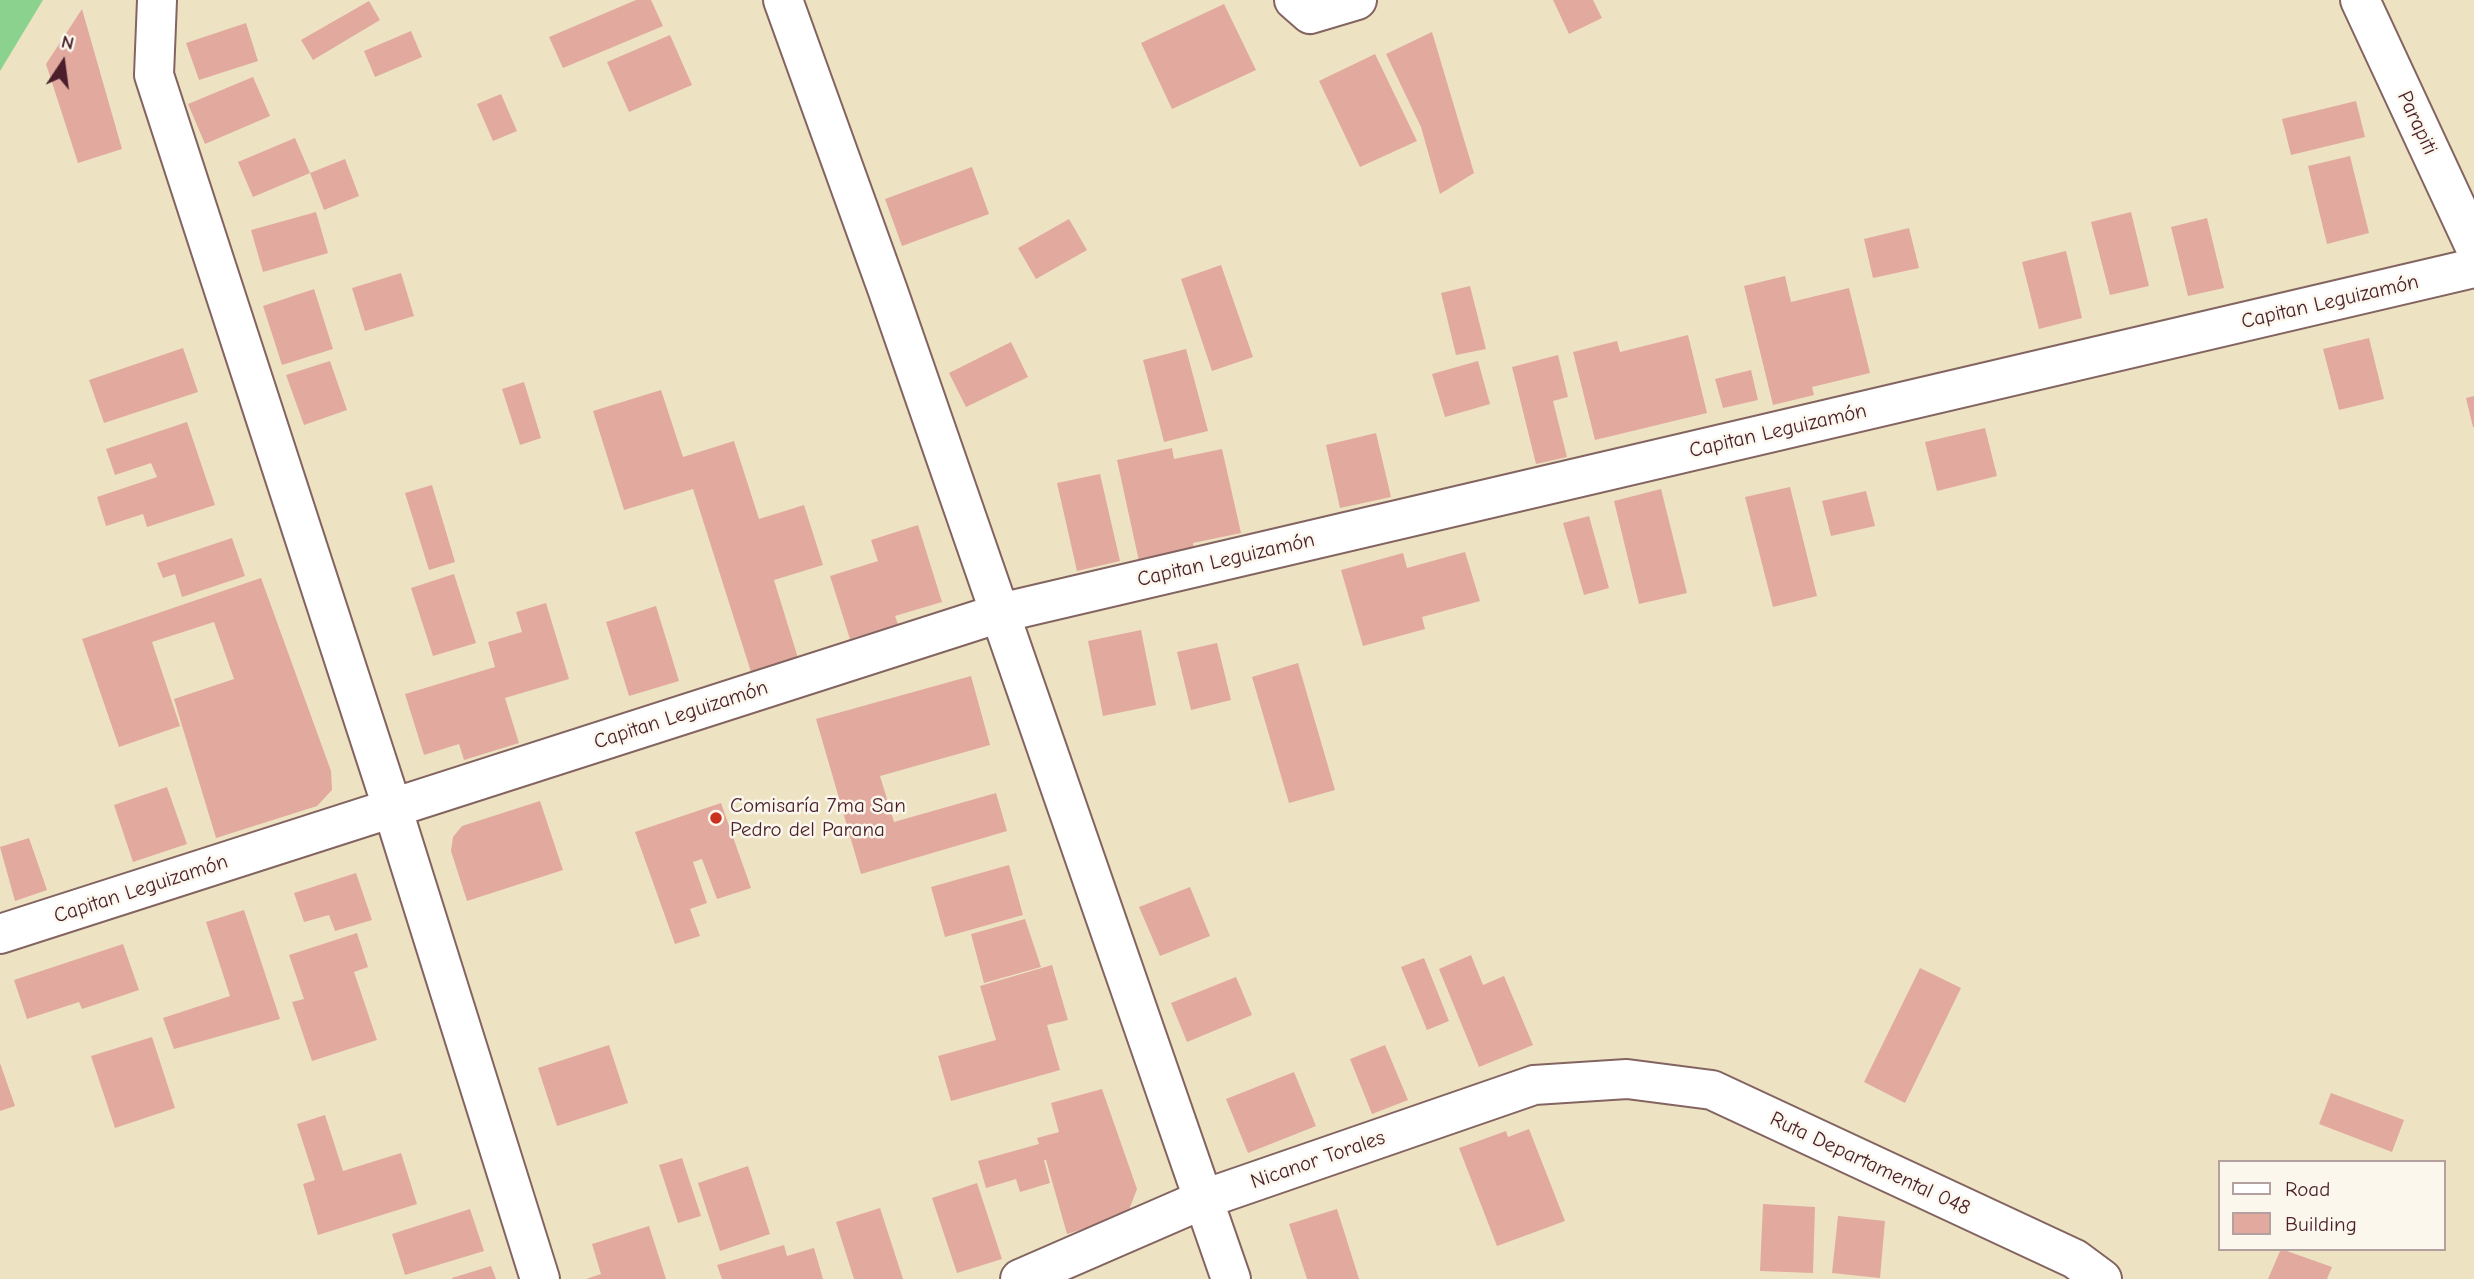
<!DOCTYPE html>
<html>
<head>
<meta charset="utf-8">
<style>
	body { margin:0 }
	#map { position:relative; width:2474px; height:1279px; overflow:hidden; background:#ede3c3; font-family:"Comic Neue",sans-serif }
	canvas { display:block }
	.legend { position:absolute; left:2218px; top:1160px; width:228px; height:91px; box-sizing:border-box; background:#fbf7ec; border:2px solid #b4a19f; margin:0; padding:9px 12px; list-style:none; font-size:21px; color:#4a1f2b }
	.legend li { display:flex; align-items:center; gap:14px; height:35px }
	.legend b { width:35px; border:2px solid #b4a19f }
	.north { position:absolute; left:28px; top:28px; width:70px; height:70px; -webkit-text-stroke:5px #fbf7ec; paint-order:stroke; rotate:13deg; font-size:19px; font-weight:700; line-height:28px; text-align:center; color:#4a1f2b }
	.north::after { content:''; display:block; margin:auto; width:24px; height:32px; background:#4a1f2b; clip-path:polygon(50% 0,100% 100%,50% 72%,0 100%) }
</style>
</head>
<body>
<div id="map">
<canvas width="2474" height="1279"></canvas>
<ul class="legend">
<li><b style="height:9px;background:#fff"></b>Road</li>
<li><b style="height:19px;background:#e2a99f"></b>Building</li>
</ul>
<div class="north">N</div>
</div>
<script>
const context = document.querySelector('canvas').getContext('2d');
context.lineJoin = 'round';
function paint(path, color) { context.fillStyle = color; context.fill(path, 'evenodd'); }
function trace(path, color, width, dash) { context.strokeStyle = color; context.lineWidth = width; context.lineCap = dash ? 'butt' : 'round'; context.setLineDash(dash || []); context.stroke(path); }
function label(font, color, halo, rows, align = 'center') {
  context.font = font + ' "Comic Neue",sans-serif'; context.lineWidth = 5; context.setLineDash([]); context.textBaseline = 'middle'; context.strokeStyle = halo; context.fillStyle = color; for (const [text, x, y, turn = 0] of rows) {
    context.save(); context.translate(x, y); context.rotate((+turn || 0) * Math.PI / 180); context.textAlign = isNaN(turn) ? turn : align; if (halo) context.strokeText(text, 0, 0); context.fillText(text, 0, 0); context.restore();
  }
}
paint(new Path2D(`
	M0,0H43L0,71Z`), '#8ad28d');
paint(new Path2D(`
	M636,0H651L663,26L563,68L549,37Z
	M1553,0H1593L1602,18L1569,34Z
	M369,1L380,20L313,60L301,40Z
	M1224,4L1256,70L1172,109L1141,43Z
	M82,9L122,149L78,163L46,64Z
	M246,23L258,61L199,80L186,43Z
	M411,31L422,57L375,77L364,51Z
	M1432,32L1474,173L1440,194L1421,127L1386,54Z
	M670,35L692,85L629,112L607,62Z
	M1375,54L1417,141L1360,167L1319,81Z
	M253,77L270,116L205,144L188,104Z
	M501,94L517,131L493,141L477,104Z
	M2356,101L2365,137L2291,155L2282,119Z
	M295,138L310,173L253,197L238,162Z
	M2350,156L2369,233L2327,244L2308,166Z
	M345,159L359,196L324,210L310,173Z
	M972,167L989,214L902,246L885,199Z
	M316,212L328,253L263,272L251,230Z
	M2131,212L2149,286L2110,295L2091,222Z
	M2207,218L2224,288L2188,296L2171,227Z
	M1069,219L1087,250L1036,279L1018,248Z
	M1909,228L1919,268L1873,278L1864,239Z
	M2066,251L2082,318L2039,329L2022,262Z
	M1221,265L1253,357L1212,371L1181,279Z
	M401,273L414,316L365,331L352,288Z
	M1785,276L1791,302L1849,288L1870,373L1812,387L1814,395L1773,405L1744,286Z
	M1470,286L1486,349L1456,355L1441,293Z
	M314,289L333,349L282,365L263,306Z
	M1688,335L1707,413L1595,440L1573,352L1617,341L1620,352Z
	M2369,338L2384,399L2339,410L2323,349Z
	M1011,342L1028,377L966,407L949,373Z
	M183,348L198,392L104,423L89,380Z
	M1186,349L1208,431L1164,442L1143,360Z
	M1558,355L1568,397L1553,401L1567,457L1536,464L1512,367Z
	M330,361L347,410L304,425L286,375Z
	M1478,361L1490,404L1445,417L1432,374Z
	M1751,370L1758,400L1723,408L1715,379Z
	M524,382L541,438L520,445L502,389Z
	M661,390L683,457L734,441L759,519L804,505L823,565L774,580L798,658L751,672L693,489L624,510L593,411Z
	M2474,396V427H2473L2466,398Z
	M187,422L215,505L147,527L143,514L106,526L97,497L157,477L151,463L115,475L106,449Z
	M1985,428L1997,476L1937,491L1925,442Z
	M1376,433L1391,497L1340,508L1326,445Z
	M1172,448L1174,459L1222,449L1241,533L1193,543L1195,555L1140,566L1117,460Z
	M1100,474L1120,561L1077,571L1057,483Z
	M432,485L455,562L429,570L405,493Z
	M1790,487L1817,596L1773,607L1745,497Z
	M1661,489L1687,593L1639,604L1614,501Z
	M1866,491L1875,526L1831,536L1822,501Z
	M1589,516L1609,588L1584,595L1563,523Z
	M918,525L942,602L895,616L898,624L850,639L830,576L878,561L871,540Z
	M232,538L245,576L182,597L175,574L163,578L157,563Z
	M1465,552L1480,601L1422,617L1425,629L1363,646L1341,570L1403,553L1407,568Z
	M454,574L476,643L433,656L411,588Z
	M261,578L331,771L332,790L317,806L216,838L174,699L234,679L214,622L152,642L180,726L119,747L82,639Z
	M546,603L569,679L505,698L519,743L464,760L459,744L424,755L405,694L495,667L488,642L522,632L516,612Z
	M656,606L679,681L629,696L606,622Z
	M1141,630L1156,705L1103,716L1088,641Z
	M1217,643L1231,700L1191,710L1177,652Z
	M1298,663L1335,790L1289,803L1252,677Z
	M971,676L990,745L880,776L894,822L996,793L1007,831L861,874L816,719Z
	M167,787L187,844L133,862L114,805Z
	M540,801L563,870L467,901L451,851L453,837L462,826Z
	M721,803L751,888L717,899L702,859L693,862L707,903L690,909L700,936L675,944L635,832Z
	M29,838L47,890L15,901L0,847Z
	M1009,865L1023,915L945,937L931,887Z
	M356,873L372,920L335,931L329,915L304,922L294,893Z
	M1190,887L1210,936L1160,956L1139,907Z
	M244,910L280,1019L174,1049L163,1018L230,996L206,922Z
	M1025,919L1041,967L984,983L971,934Z
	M357,933L368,967L354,972L377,1040L312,1061L292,1002L304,999L289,955Z
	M123,944L139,990L82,1009L79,1002L27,1019L14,980Z
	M1471,955L1483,985L1504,976L1533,1045L1479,1067L1439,969Z
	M1424,958L1449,1021L1427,1030L1401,967Z
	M1052,965L1068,1020L1047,1025L1060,1070L951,1101L938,1056L996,1040L980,986Z
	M1920,968L1961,988L1905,1103L1864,1082Z
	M1236,977L1252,1015L1187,1042L1171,1003Z
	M152,1037L175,1108L115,1128L91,1056Z
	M609,1045L628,1103L557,1126L538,1068Z
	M1385,1045L1408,1100L1372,1114L1350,1059Z
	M0,1063L15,1106L0,1111Z
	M1294,1072L1316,1126L1248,1153L1226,1099Z
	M1102,1089L1137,1189L1127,1215L1067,1234L1046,1160H1044L1050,1183L1020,1192L1016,1179L986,1188L978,1161L1039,1144L1037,1138L1059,1132L1051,1103Z
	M2331,1093L2404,1120L2392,1152L2319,1124Z
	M325,1115L343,1171L401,1153L417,1204L318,1235L303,1184L315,1180L297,1124Z
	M1529,1129L1565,1221L1497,1246L1459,1148L1506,1131L1508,1137Z
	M682,1158L701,1216L678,1223L659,1165Z
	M748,1166L770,1234L720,1251L698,1183Z
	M977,1183L1002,1259L957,1273L932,1198Z
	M1763,1204L1815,1207L1813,1273L1760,1271Z
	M880,1208L903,1279H854L836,1222Z
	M470,1209L484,1251L405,1275L392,1234Z
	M1337,1209L1359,1279H1307L1289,1224Z
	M1838,1216L1885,1221L1880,1278L1832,1273Z
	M649,1226L666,1279H586L601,1274L592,1244Z
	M784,1245L787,1256L814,1248L823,1279H722L717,1265Z
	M2281,1249L2332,1267L2327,1279H2268Z
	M491,1266L496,1279H452V1278Z`), '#e2a99f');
const minor = new Path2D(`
	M157,0L154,75L392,807L540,1279
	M783,0L888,291L1231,1279
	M1294,0L1310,14L1357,0
	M2360,0L2474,245
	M0,934L1000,613L2474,268
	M1020,1279L1204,1199L1534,1085L1627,1079L1712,1090L2075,1259L2102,1279`);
trace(minor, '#836460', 42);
trace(minor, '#fff', 38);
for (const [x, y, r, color] of [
	[716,818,7,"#c8321e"]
]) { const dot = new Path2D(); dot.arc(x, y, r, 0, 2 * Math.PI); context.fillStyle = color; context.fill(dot); trace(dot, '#fbf7ec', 2.5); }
label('21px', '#4a1f2b', '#fbf7ec', [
	["Parapiti",2417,123,65],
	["Capitan Leguizamón",2330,302,-13],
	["Capitan Leguizamón",1778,431,-13],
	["Capitan Leguizamón",1226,560,-13],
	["Capitan Leguizamón",681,715,-18],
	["Capitan Leguizamón",141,889,-18],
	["Nicanor Torales",1318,1160,-19],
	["Ruta Departamental 048",1870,1164,25]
]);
label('21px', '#4a1f2b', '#fbf7ec', [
	["Comisaría 7ma San",730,806],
	["Pedro del Parana",730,830]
], 'left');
</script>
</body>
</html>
